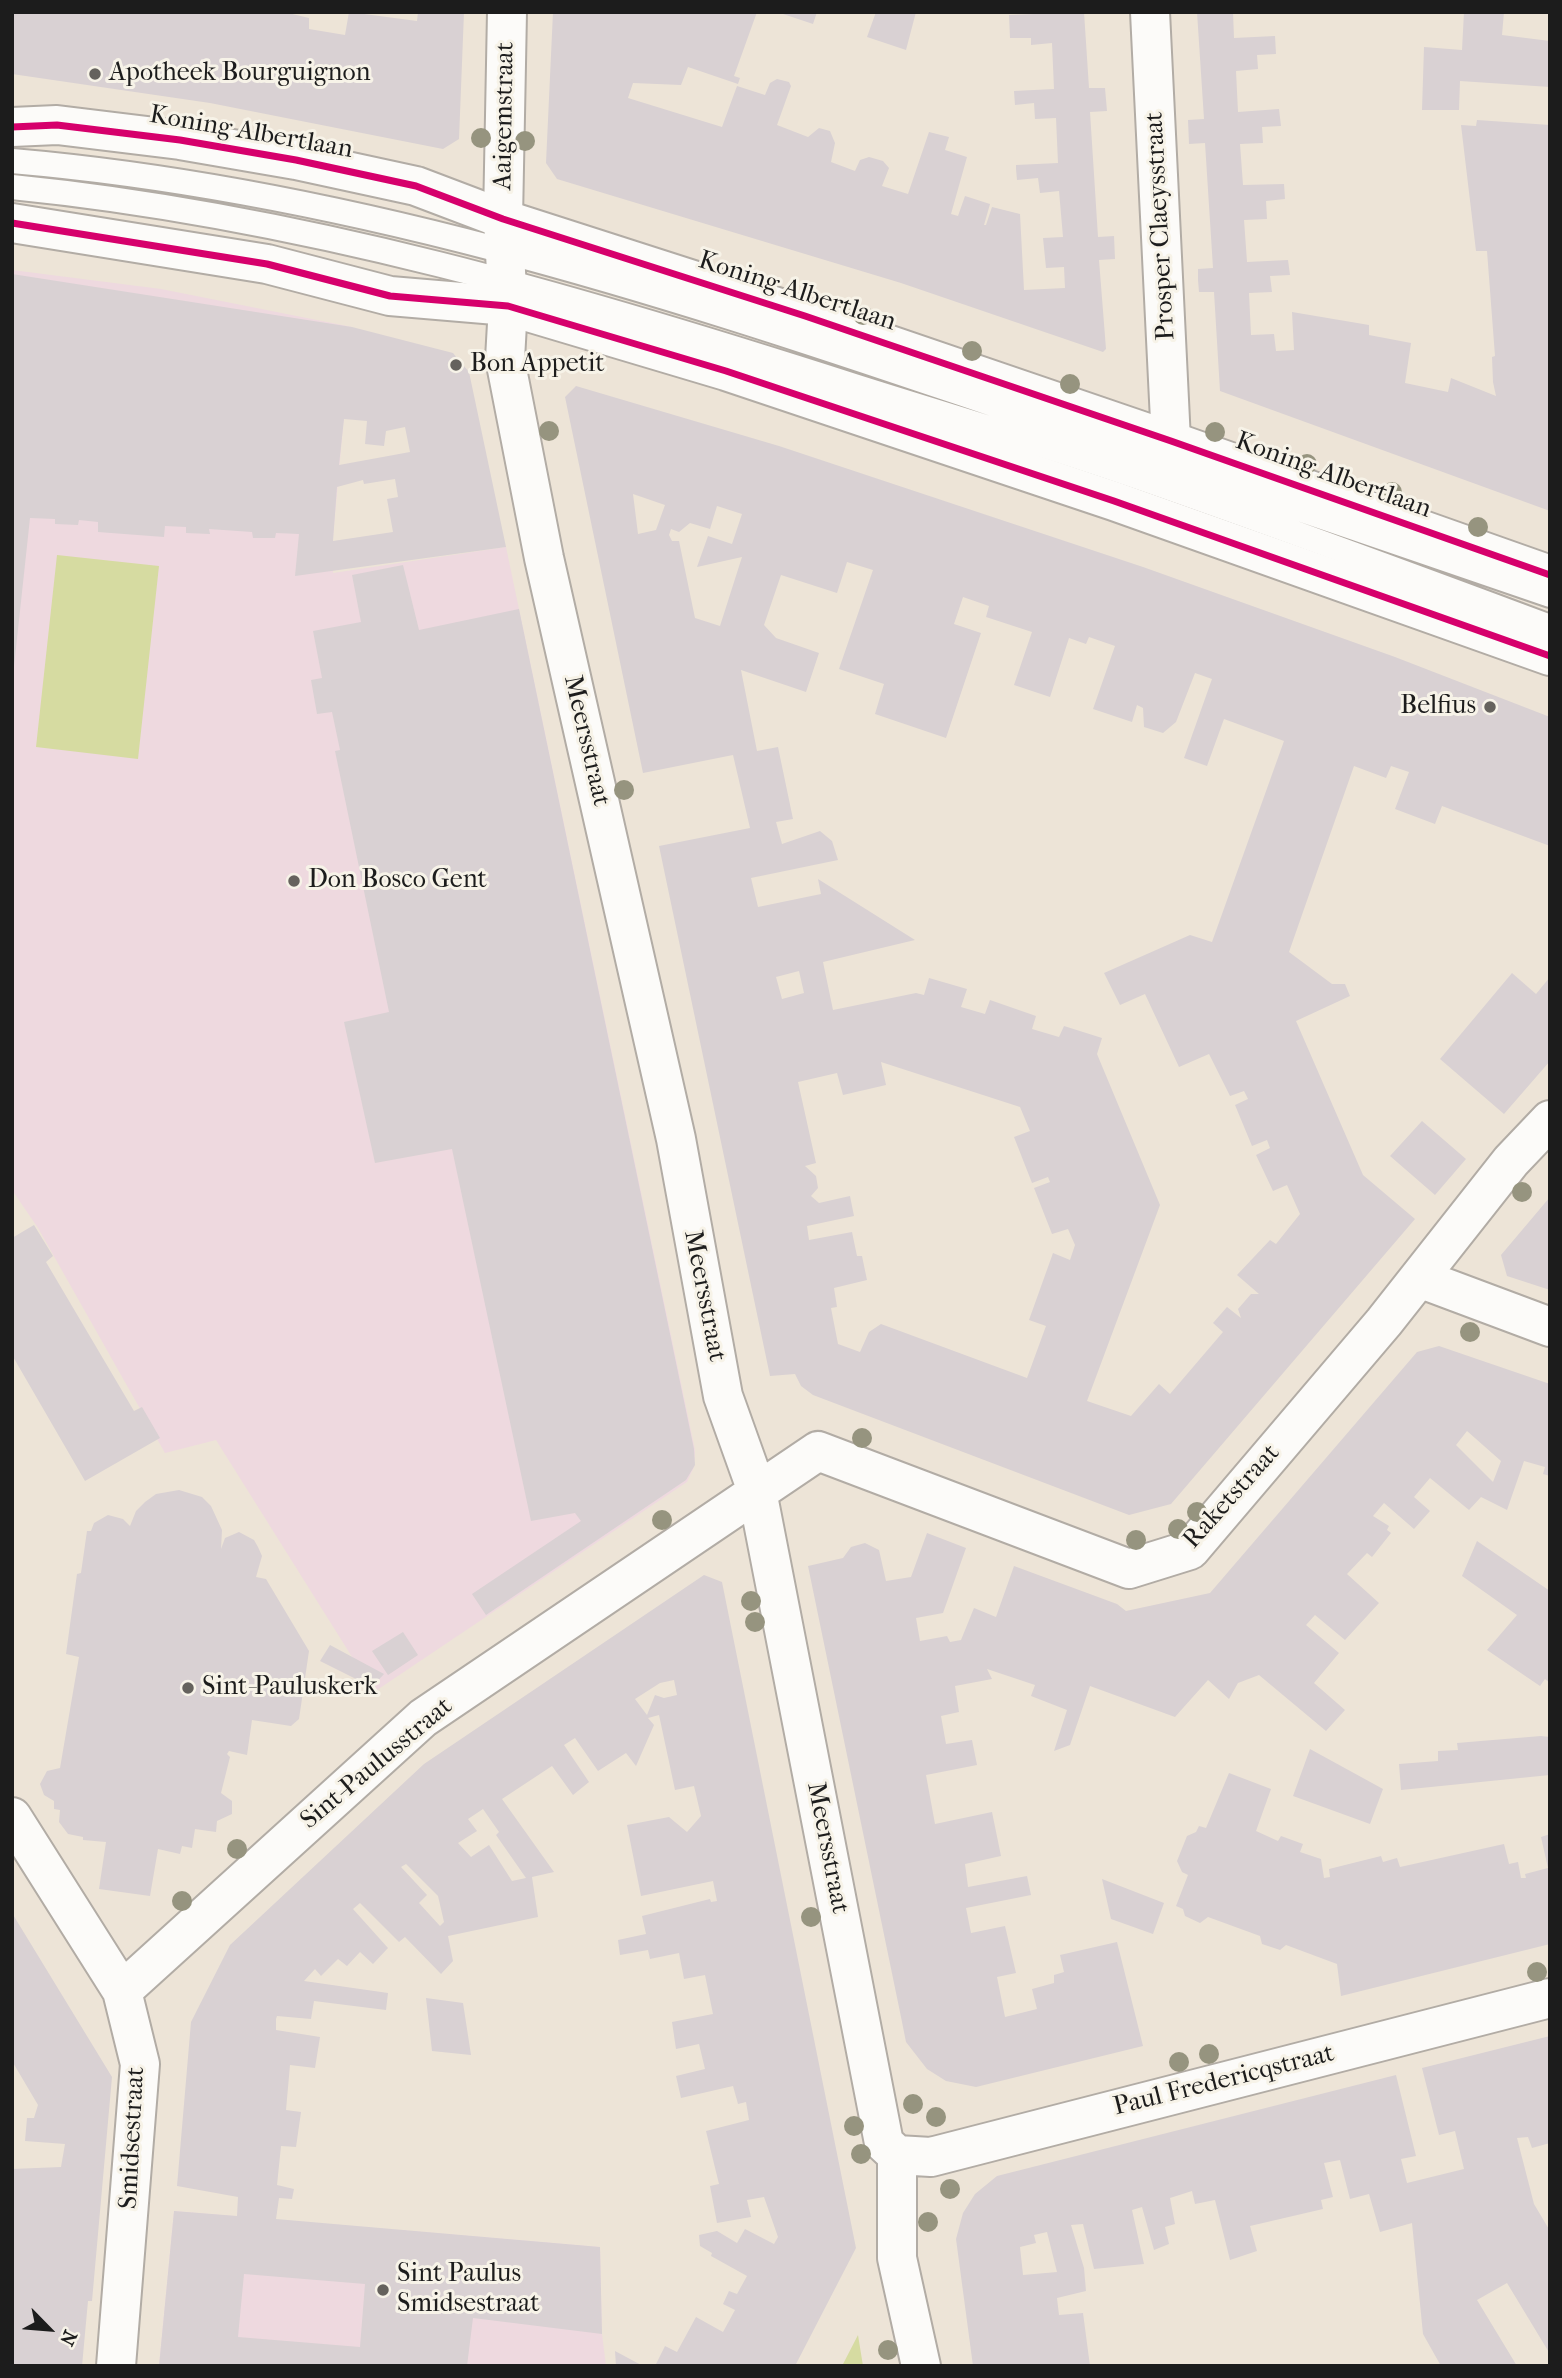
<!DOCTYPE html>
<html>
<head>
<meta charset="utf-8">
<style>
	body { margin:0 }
	#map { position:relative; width:1562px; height:2378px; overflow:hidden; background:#ede4d7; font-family:"IM FELL French Canon",serif }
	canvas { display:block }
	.frame { position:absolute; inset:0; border:14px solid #1c1c1c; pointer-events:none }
	.north { position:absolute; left:14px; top:2294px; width:70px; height:70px; -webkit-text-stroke:5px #f7f3e8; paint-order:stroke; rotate:115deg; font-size:19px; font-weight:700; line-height:28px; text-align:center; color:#1c1c1c }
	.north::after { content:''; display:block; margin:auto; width:24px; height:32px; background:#1c1c1c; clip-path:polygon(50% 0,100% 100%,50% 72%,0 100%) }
</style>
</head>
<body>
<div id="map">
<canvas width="1562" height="2378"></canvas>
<div class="frame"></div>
<div class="north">N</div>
</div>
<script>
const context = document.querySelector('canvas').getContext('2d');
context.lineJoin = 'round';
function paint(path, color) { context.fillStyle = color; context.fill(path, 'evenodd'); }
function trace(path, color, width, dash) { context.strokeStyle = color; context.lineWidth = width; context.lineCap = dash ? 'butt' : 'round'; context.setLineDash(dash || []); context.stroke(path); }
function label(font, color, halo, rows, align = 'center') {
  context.font = font + ' "IM FELL French Canon",serif'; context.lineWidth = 6; context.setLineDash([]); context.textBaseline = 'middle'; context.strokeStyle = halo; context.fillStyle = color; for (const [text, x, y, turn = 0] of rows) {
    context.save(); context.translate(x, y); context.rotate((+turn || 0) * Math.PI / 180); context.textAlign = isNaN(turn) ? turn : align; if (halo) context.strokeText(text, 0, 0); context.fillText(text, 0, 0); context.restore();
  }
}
paint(new Path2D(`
	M12,270L161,289L352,327L333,537V573L506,547L695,1450L694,1467L687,1482L374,1692L216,1440L165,1453L38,1228L12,1190Z
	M174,2211L600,2247L602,2334L606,2366H159Z`), '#eed9df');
paint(new Path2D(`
	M57,555L159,566L138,759L36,747Z
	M858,2335L863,2366H842Z`), '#d6dba1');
paint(new Path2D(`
	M12,12H284L309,18V29L345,35L349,12L417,21L418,12H464L459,139L443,149L210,103L12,74Z
	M553,12H757L734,76L740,78L738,84L688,67L681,85L633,83L628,98L722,127L737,86L765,95L770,83L777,79L789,82L791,86L777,125L808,137L819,128L830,131L835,143L831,162L855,171L860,160L869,157L883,161L889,168L882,186L908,194L929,132L949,137L945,150L967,157L951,214L958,216L965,196L990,204L984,225H986L992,207L1020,214L1024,290L1065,288L1064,267L1046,268L1043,238L1063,237L1059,191L1040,193L1038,178L1017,180L1016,169V165L1058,163L1056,118L1035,119L1034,103L1015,105L1014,91L1054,89L1052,43L1031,45V38H1010L1009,15L1084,12L1089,88H1105L1107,111L1090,112L1098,237L1114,236L1115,259L1099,260L1106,349L1103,352L901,283L557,179L546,163Z
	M777,12H817L813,24Z
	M876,12H916L906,50L867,37Z
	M1197,12H1233L1234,38L1275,36L1276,54L1257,55L1258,69L1236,71L1238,112L1279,109L1281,126L1262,127L1263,143L1240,144L1243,185L1284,184L1285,199L1266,201L1267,219L1244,220L1247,262L1288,260L1290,275L1270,276L1272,292L1249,293L1251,335L1274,334L1276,351L1294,350L1292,312L1369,325V335L1411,343L1405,383L1448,392L1451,378L1496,396L1493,382L1492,357L1495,356L1487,251H1476L1461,125L1476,126L1477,120L1550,125V511L1220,391L1214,292H1199L1198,280V269L1213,268L1205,143L1189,144L1188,120L1204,119Z
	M1464,12H1504L1502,35L1550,41V87L1460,81L1459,110H1422L1424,47L1462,50Z
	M12,274L352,327L453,353L469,372L506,547L295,576L299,534L276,533L275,538H253L252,532L209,529L210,534L186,533V527L165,526L164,537L98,532V522L79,520L78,525L55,524V519L30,518L12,685ZM344,419L367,421L365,444L384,446L386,431L405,427L410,452L339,465ZM395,479L398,497L387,499L393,532L333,541L337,487L363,480L364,484Z
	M576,386L779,446L1143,567L1395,657L1550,717V846L1442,806L1435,824L1395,809L1409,772L1391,766L1386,778L1354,766L1289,952L1332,984H1345L1350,996L1296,1021L1363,1175L1415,1219L1171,1504L1129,1515L813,1395L801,1386L795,1374L770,1376L659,846L750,828L733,755L643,773L565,397ZM633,494L665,505L656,530L638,534ZM717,506L742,514L732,544L708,536L697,567L742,557L720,626L695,618L679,541H672L669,535L671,529L679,532L690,523L710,529ZM847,562L873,570L839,669L884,684L875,714L946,738L981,633L954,624L963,597L989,606L986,617L1032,632L1014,685L1050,697L1069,638L1086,644L1089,637L1115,646L1093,709L1132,722L1137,705L1143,708L1144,727L1163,733L1176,722L1195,673L1212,679L1184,758L1207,766L1224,719L1284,741L1212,942L1190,935L1104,973L1120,1005L1145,994L1179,1067L1209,1054L1230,1096L1244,1091L1248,1099L1235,1105L1252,1146L1267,1140L1270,1148L1256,1155L1273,1191L1287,1185L1300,1214L1276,1244L1270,1240L1237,1275L1259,1294H1251L1238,1309L1241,1318L1227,1307L1213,1323L1223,1332L1170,1394L1159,1384L1131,1416L1087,1401L1160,1205L1097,1054L1102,1038L1064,1026L1059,1037L1032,1029L1036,1016L990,1000L985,1014L961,1007L967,989L929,978L924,995L916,993L833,1010L823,962L915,940L818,879L821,894L758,907L751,878L838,860L832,841L820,831L782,844L776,822L793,819L778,747L757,751L741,670L806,692L819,653L776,638L764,625L781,575L837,593ZM799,971L804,993L782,999L776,977ZM881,1062L1020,1107L1030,1131L1014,1137L1032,1183L1048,1177L1050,1182L1034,1188L1052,1234L1068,1229L1075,1245L1070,1260L1053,1253L1029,1320L1046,1326L1027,1378L881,1324L869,1332L860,1352L838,1344L831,1308L837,1307L834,1288L867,1280L862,1256H857L852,1232L809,1240L807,1226L854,1216L850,1196L819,1203L811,1196L818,1188L816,1176L805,1166L816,1163L798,1082L837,1073L843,1095L886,1085Z
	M403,565L419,630L519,609L694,1449L695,1465L686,1480L486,1615L472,1594L581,1521L575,1513L531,1521L452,1149L375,1163L344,1022L389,1012L335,751L340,750L332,712L317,714L311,680L322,678L313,631L361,622L352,575Z
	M1512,973L1536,994L1550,977V1061L1504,1114L1440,1059Z
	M1422,1121L1466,1159L1435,1195L1390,1156Z
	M1550,1197V1290L1507,1276L1501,1255Z
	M34,1225L53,1256L46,1262L134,1411L142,1407L160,1438L85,1481L12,1355V1238Z
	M1439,1346L1550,1384V1476L1543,1474L1545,1467L1524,1461L1507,1510L1481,1497L1469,1510L1430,1478L1414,1497L1430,1511L1414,1529L1384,1503L1373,1516L1389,1526L1387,1530L1391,1533L1372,1557L1367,1553L1347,1574L1379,1603L1345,1640L1315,1615L1306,1625L1339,1653L1314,1683L1345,1710L1326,1731L1259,1675L1238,1683L1229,1699L1208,1680L1175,1717L1090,1686L1070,1745L1054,1751L1067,1710L1031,1696L1035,1685L987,1669L992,1679L955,1686L959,1712L941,1716L946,1744L972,1740L977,1765L926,1775L935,1824L992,1812L1001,1856L965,1864L968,1887L1027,1876L1031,1895L966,1908L971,1933L1005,1926L1016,1973L997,1977L1005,2017L1037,2009L1032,1989L1054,1983V1975L1064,1972L1060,1955L1117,1942L1143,2046L976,2087L946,2081L927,2069L906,2042L901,2017L808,1566L843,1558L851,1547L865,1543L879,1550L886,1581L911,1577L927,1533L966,1548L943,1613L916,1618L920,1641L947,1636L950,1642L961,1640L974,1608L996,1617L1014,1566L1117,1604L1126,1611L1210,1593L1417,1352ZM1467,1431L1501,1461L1493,1482L1456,1445Z
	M179,1490L202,1497L211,1506L222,1530L221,1549L225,1538L239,1532L254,1540L258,1547L262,1556L256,1577L266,1579L309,1651L299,1719L291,1726L252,1720L247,1755L229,1751L227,1754L230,1757L221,1793L232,1801V1814L217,1821L216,1832L195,1829L192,1848L182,1846L180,1854L158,1849L150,1896L99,1889L106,1842L83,1840V1837L68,1834L59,1822L60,1810L54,1809V1801L44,1795L40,1784L47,1771L60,1768L79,1657L66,1654L77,1574L81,1573L87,1531H91L94,1523L108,1515L123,1519L130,1526L136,1511L145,1502L156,1494Z
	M1477,1541L1550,1591V1683L1545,1679L1540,1686L1487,1650L1517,1615L1462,1576Z
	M704,1575L722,1582L856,2248L795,2366H655L665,2346L677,2352L696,2317L723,2332L735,2310L723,2304L729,2291L737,2294L747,2276L711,2256L712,2253L700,2246L699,2235L717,2231L737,2243L745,2229L774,2244L778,2237L764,2197L747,2200L751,2217L717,2223L710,2186L719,2184L706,2131L749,2120L746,2102L738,2104L733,2086L681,2098L676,2076L705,2069L699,2044L676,2049L672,2022L713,2014L705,1975L684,1979L679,1953L650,1959L648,1950L620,1955L618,1940L646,1934L642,1916L710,1899L711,1902L717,1901L713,1881L641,1896L627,1825L669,1817L687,1832L701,1816L694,1786L675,1790L659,1715L648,1718L654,1725L636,1766L626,1753L598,1771L575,1738L564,1745L589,1782L573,1795L552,1766L502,1799L554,1872L532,1877L538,1917L448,1936L453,1961L441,1974L405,1937L399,1942L360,1903L353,1909L388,1948L373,1964L360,1952L347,1966L338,1959L321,1976L315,1969L304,1981L388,1993L386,2010L314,2001L311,2019L277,2016L276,2019V2030L320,2037L315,2068L290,2065L286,2110L301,2112L296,2147L281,2146L277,2185L294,2189L292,2199L279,2198L276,2219L600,2247L602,2334L473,2318L467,2366H159L174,2211L237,2216L238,2197L177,2186L191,2022L230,1945L424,1764ZM674,1680L677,1695L664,1698L655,1695L647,1715L635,1699L660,1683ZM483,1809L499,1832L496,1835L526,1878L512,1881L489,1845L471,1857L458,1843L477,1831L468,1819ZM406,1864L438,1896L444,1922L440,1926L419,1903L427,1895L401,1867ZM244,2274L365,2284L360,2347L238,2337Z
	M403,1632L418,1655L388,1675L372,1651Z
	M330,1645L384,1674L372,1687L320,1661Z
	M1541,1736L1550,1737V1775L1401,1790L1399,1764L1438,1761V1751L1458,1750L1457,1743Z
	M1310,1749L1383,1789L1370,1824L1293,1796Z
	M1229,1773L1271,1789L1256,1831L1278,1841L1281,1836L1303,1844L1300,1852L1321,1859L1324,1878L1330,1877L1329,1869L1381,1856L1383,1862L1397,1858L1400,1867L1504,1844L1509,1864L1518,1862L1521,1878H1526L1525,1874L1548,1868L1541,1837L1550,1834V1944L1341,1996L1337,1964L1286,1945L1280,1950L1262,1944L1260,1936L1208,1917L1200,1923L1185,1916L1183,1909L1176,1906L1188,1875L1182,1872L1177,1861L1187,1836L1196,1832L1199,1826L1206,1828Z
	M1102,1879L1164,1903L1153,1934L1111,1919Z
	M12,1913L112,2077L92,2301H88L82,2366H12V2169L61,2167L65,2144L25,2141L27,2118H34L38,2105L12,2061Z
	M426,1998L463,2003L471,2055L432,2051Z
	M1550,2036V2143L1532,2148L1528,2137L1517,2138L1534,2204L1550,2231V2354L1507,2283L1477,2300L1517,2366H1441L1423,2334L1412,2223L1380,2232L1369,2194L1350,2199L1340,2160L1324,2163L1333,2197L1321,2200L1323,2209L1250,2226L1257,2251L1230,2260L1215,2200L1195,2204L1192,2191L1170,2198L1175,2224L1165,2227L1169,2244L1154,2250L1142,2207L1132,2210L1144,2264L1094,2269L1083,2224L1071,2225L1084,2268L1086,2291L1057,2298L1059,2315L1083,2313L1090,2366H973L956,2239L963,2213L975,2194L997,2176L1396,2075L1416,2156L1401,2159L1407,2183L1464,2169L1455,2131L1439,2135L1422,2068ZM1047,2232L1057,2272L1023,2275L1020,2247L1036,2243L1034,2235Z
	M615,2351L643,2366H616Z`), '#d9d1d3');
const service = new Path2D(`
	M12,161C340,189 654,289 963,394C1159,461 1354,528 1550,595
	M12,187C303,216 580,298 857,387C952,417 1047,445 1141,478C1278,526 1414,576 1550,627`);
const minor = new Path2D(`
	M507,12L503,219L508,306L505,359L544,558L676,1139L723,1396L757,1491L884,2143L897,2155V2258L921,2366
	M1150,12L1171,441
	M1419,1278L1550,1327
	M12,1817L122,1991L140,2064L116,2366
	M122,1991L423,1718L818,1451L1129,1569L1190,1550L1384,1322L1511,1161L1550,1120
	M897,2155L931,2157L1550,1998`);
const tertiary = new Path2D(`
	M12,127L57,125L180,140L296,160L416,186L503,219L805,316L1171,441L1550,575
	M12,223L267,264L390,296L508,306L726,371L1114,501L1550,656`);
trace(service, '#b2aca5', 28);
trace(minor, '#b2aca5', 42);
trace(tertiary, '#b2aca5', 42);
trace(service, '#fcfbf9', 24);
trace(minor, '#fcfbf9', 38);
trace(tertiary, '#fcfbf9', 38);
trace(new Path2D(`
	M12,127L57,125L180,140L296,160L416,186L503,219L805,316L1171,441L1550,575
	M12,223L267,264L390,296L508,306L726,371L1114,501L1550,656`), '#d6006c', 7);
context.fillStyle = '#96947f';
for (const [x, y] of [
	[481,138],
	[525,141],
	[863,315],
	[972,351],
	[1070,384],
	[549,431],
	[1215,432],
	[1307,464],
	[1392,492],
	[1478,527],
	[624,790],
	[1522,1192],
	[1470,1332],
	[862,1438],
	[1197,1512],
	[662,1520],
	[1178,1529],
	[1136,1540],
	[751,1601],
	[755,1622],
	[237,1849],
	[182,1901],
	[811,1917],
	[1537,1972],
	[1209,2054],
	[1179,2062],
	[913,2104],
	[936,2117],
	[854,2126],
	[861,2154],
	[950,2189],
	[928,2222],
	[888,2350]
]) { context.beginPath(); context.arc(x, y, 10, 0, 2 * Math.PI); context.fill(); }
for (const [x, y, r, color] of [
	[95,74,7,"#65625d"],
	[456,365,7,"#65625d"],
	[1490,707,7,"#65625d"],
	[294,881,7,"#65625d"],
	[188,1688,7,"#65625d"],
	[383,2290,7,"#65625d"]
]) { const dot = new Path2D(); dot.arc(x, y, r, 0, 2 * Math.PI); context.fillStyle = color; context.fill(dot); trace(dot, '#f7f3e8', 2.5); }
label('26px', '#1c1c1c', '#f7f3e8', [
	["Apotheek Bourguignon",109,74],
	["Bon Appetit",470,365],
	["Belfius",1476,707,"right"],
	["Don Bosco Gent",308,881],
	["Sint-Pauluskerk",202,1688],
	["Sint Paulus",397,2275],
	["Smidsestraat",397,2305]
], 'left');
label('26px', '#1c1c1c', '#f7f3e8', [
	["Aaigemstraat",505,116,-89],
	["Koning Albertlaan",251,133,10],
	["Prosper Claeysstraat",1161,226,-93],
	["Koning Albertlaan",797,292,18],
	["Koning Albertlaan",1333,476,20],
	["Meersstraat",586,741,77],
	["Meersstraat",704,1296,79],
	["Raketstraat",1232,1497,-48],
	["Sint-Paulusstraat",377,1764,-40],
	["Meersstraat",827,1848,79],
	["Paul Fredericqstraat",1224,2081,-14],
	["Smidsestraat",133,2138,-87]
]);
</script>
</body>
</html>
